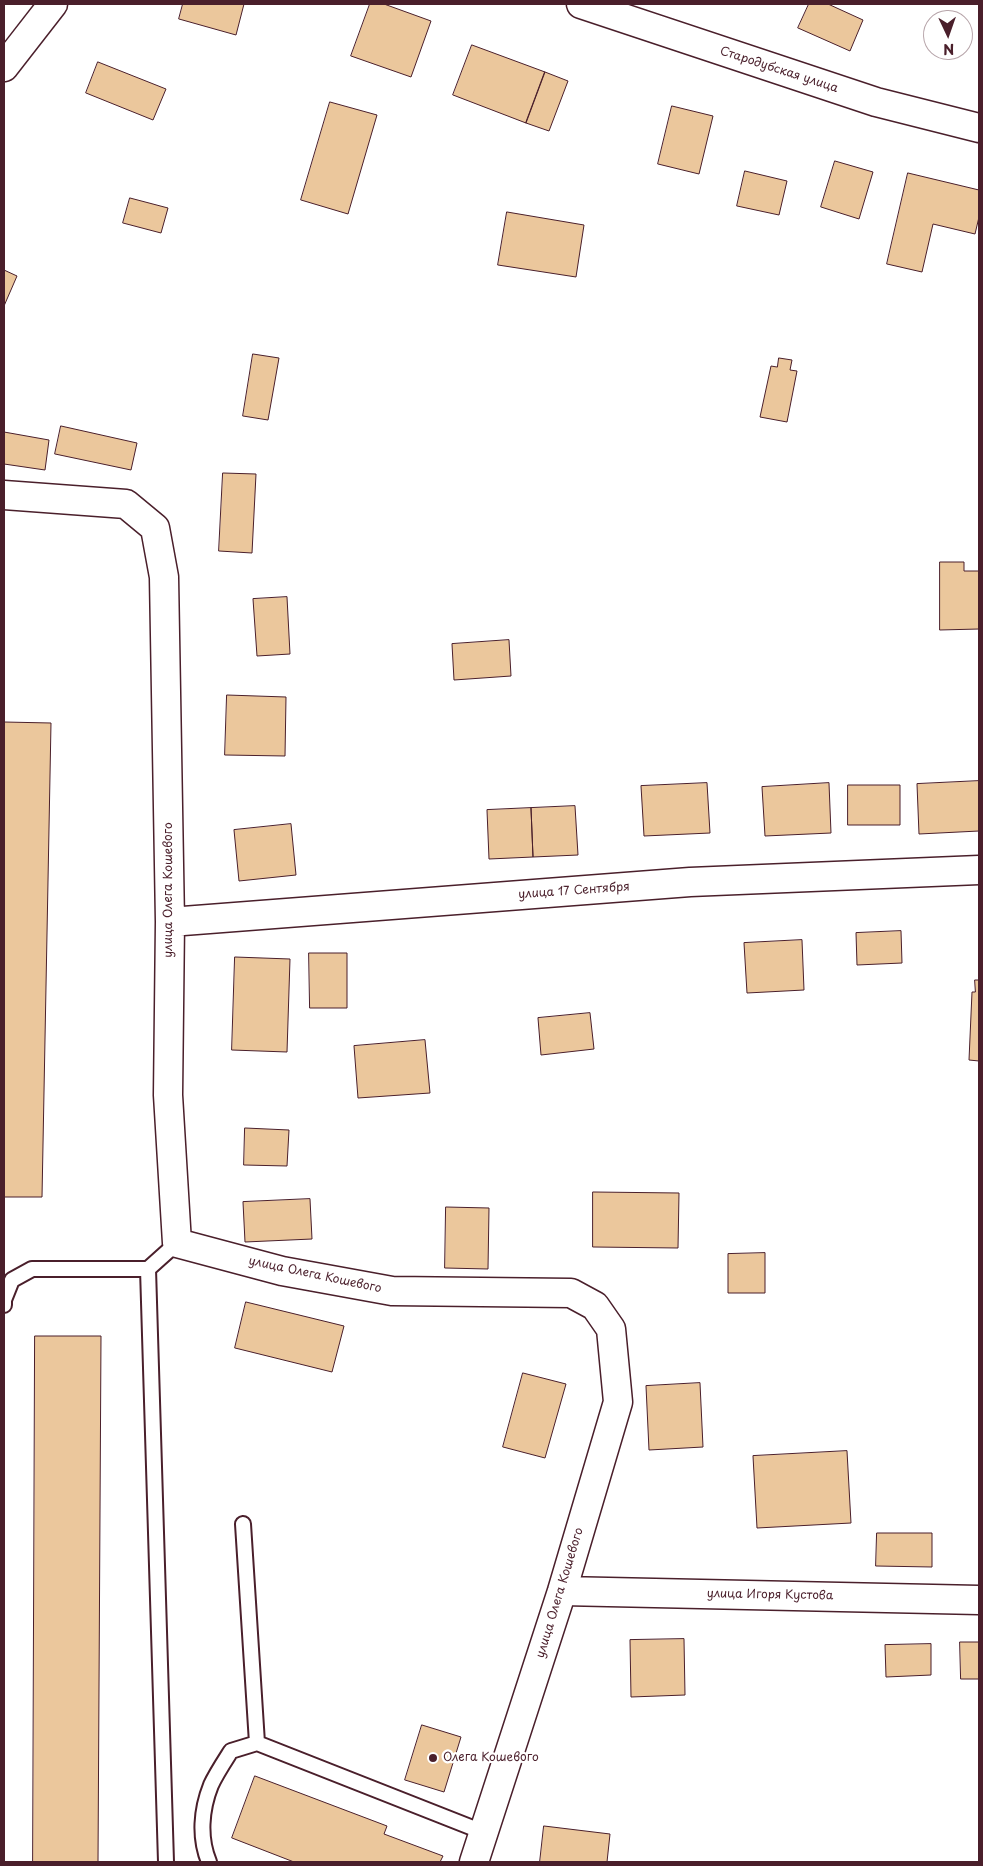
<!DOCTYPE html>
<html>
<head>
<meta charset="utf-8">
<style>
	body { margin:0 }
	#map { position:relative; width:983px; height:1866px; overflow:hidden; background:#fff; font-family:"Playpen Sans",sans-serif }
	canvas { display:block }
	.frame { position:absolute; inset:0; border:5px solid #4a1f2b; pointer-events:none }
	.north { position:absolute; left:923px; top:10px; width:50px; height:50px; box-sizing:border-box; background:#fff; border:1px solid #b7a5aa; border-radius:50%; rotate:177deg; font-size:14px; font-weight:700; line-height:20px; text-align:center; color:#4a1f2b }
	.north::after { content:''; display:block; margin:auto; width:18px; height:22px; background:#4a1f2b; clip-path:polygon(50% 0,100% 100%,50% 72%,0 100%) }
</style>
</head>
<body>
<div id="map">
<canvas width="983" height="1866"></canvas>
<div class="frame"></div>
<div class="north">N</div>
</div>
<script>
const context = document.querySelector('canvas').getContext('2d');
context.lineJoin = 'round';
function paint(path, color) { context.fillStyle = color; context.fill(path, 'evenodd'); }
function trace(path, color, width, dash) { context.strokeStyle = color; context.lineWidth = width; context.lineCap = dash ? 'butt' : 'round'; context.setLineDash(dash || []); context.stroke(path); }
function label(font, color, halo, rows, align = 'center') {
  context.font = font + ' "Playpen Sans",sans-serif'; context.lineWidth = 4.5; context.setLineDash([]); context.textBaseline = 'middle'; context.strokeStyle = halo; context.fillStyle = color; for (const [text, x, y, turn = 0] of rows) {
    context.save(); context.translate(x, y); context.rotate((+turn || 0) * Math.PI / 180); context.textAlign = isNaN(turn) ? turn : align; if (halo) context.strokeText(text, 0, 0); context.fillText(text, 0, 0); context.restore();
  }
}
const building = new Path2D(`
	M183,4H244L236,35L179,19Z
	M370,4H384L431,21L411,77L351,56Z
	M809,4H828L863,20L850,51L798,28Z
	M472,45L545,72L526,123L453,95Z
	M98,62L166,89L153,120L86,93Z
	M545,72L568,81L549,131L526,123Z
	M330,102L377,115L348,214L301,200Z
	M672,106L713,116L699,174L658,164Z
	M835,161L873,172L859,219L821,207Z
	M745,171L787,181L779,215L737,206Z
	M908,173L979,190V217L975,234L933,224L922,272L887,264Z
	M130,198L168,208L161,233L123,223Z
	M507,212L584,225L576,277L498,265Z
	M4,270L17,276L4,306Z
	M253,354L279,358L268,420L243,416Z
	M779,358L792,360L790,370L797,371L787,422L760,417L771,366L777,367Z
	M61,426L137,443L131,470L55,454Z
	M4,432L49,440L45,470L4,464Z
	M223,473L256,474L252,553L219,551Z
	M940,562H964V571H979V629L940,630Z
	M287,597L290,654L257,656L253,599Z
	M509,640L511,676L454,680L452,644Z
	M227,695L286,697L285,756L225,755Z
	M4,722L51,723L42,1197H4Z
	M979,781V831L919,834L917,784Z
	M707,783L710,833L644,836L641,786Z
	M829,783L831,833L765,836L762,787Z
	M848,785H900V825H848Z
	M575,806L578,855L533,857L531,808Z
	M531,808L533,857L489,859L487,810Z
	M291,824L296,875L239,881L234,830Z
	M901,931L902,963L857,965L856,933Z
	M802,940L804,990L747,993L744,943Z
	M309,953H347V1008H310Z
	M235,957L290,959L287,1052L232,1050Z
	M975,980H979V1061L969,1060L972,992H975Z
	M590,1013L594,1049L541,1055L538,1018Z
	M425,1040L430,1093L358,1098L354,1046Z
	M245,1128L289,1130L287,1166L244,1165Z
	M593,1192L679,1193L678,1248L593,1247Z
	M310,1199L312,1239L245,1242L243,1202Z
	M446,1207L489,1208L488,1269L445,1268Z
	M765,1253V1293H728V1254Z
	M246,1302L344,1326L332,1372L235,1348Z
	M35,1336H101L98,1862H33Z
	M523,1373L566,1384L545,1458L503,1447Z
	M700,1383L703,1447L649,1450L646,1386Z
	M847,1451L851,1523L757,1528L753,1456Z
	M877,1533H932V1567L876,1566Z
	M684,1639L685,1695L631,1697L630,1640Z
	M960,1642H979V1679H961Z
	M931,1644V1675L886,1677L885,1645Z
	M422,1725L461,1737L444,1792L405,1780Z
	M255,1776L387,1826L384,1834L443,1856L440,1862H294L232,1838Z
	M544,1826L610,1834L607,1862H540Z`);
paint(building, '#ebc79c');
trace(building, '#4a1f2b', 1);
const service = new Path2D(`
	M4,1305V1300L12,1280L32,1269H148
	M243,1524L257,1743
	M166,1862L148,1269L177,1243
	M209,1862C199,1838 201,1810 211,1785C216,1774 224,1762 231,1751L257,1743L483,1832`);
const minor = new Path2D(`
	M581,4L876,102L979,128
	M4,495L126,504L155,528L164,577L170,922L168,1095L177,1243L282,1271L392,1291L571,1293L595,1306L611,1329L618,1402L562,1591L474,1862
	M170,922L690,882L979,870
	M562,1591L979,1600`);
const secondary = new Path2D(`
	M4,67L53,4`);
trace(service, '#4a1f2b', 18);
trace(minor, '#4a1f2b', 31);
trace(secondary, '#4a1f2b', 31);
trace(service, '#fff', 14);
trace(minor, '#fff', 28);
trace(secondary, '#fff', 28);
for (const [x, y, r, color] of [
	[433,1758,5,"#4a1f2b"]
]) { const dot = new Path2D(); dot.arc(x, y, r, 0, 2 * Math.PI); context.fillStyle = color; context.fill(dot); trace(dot, '#fff', 2); }
label('12px', '#4a1f2b', '#fff', [
	["Стародубская улица",779,70,18],
	["улица Олега Кошевого",169,890,-90],
	["улица 17 Сентября",574,891,-4],
	["улица Олега Кошевого",315,1275,12],
	["улица Олега Кошевого",560,1593,-73],
	["улица Игоря Кустова",770,1595,1]
]);
label('12px', '#4a1f2b', '#fff', [
	["Олега Кошевого",443,1758]
], 'left');
</script>
</body>
</html>
